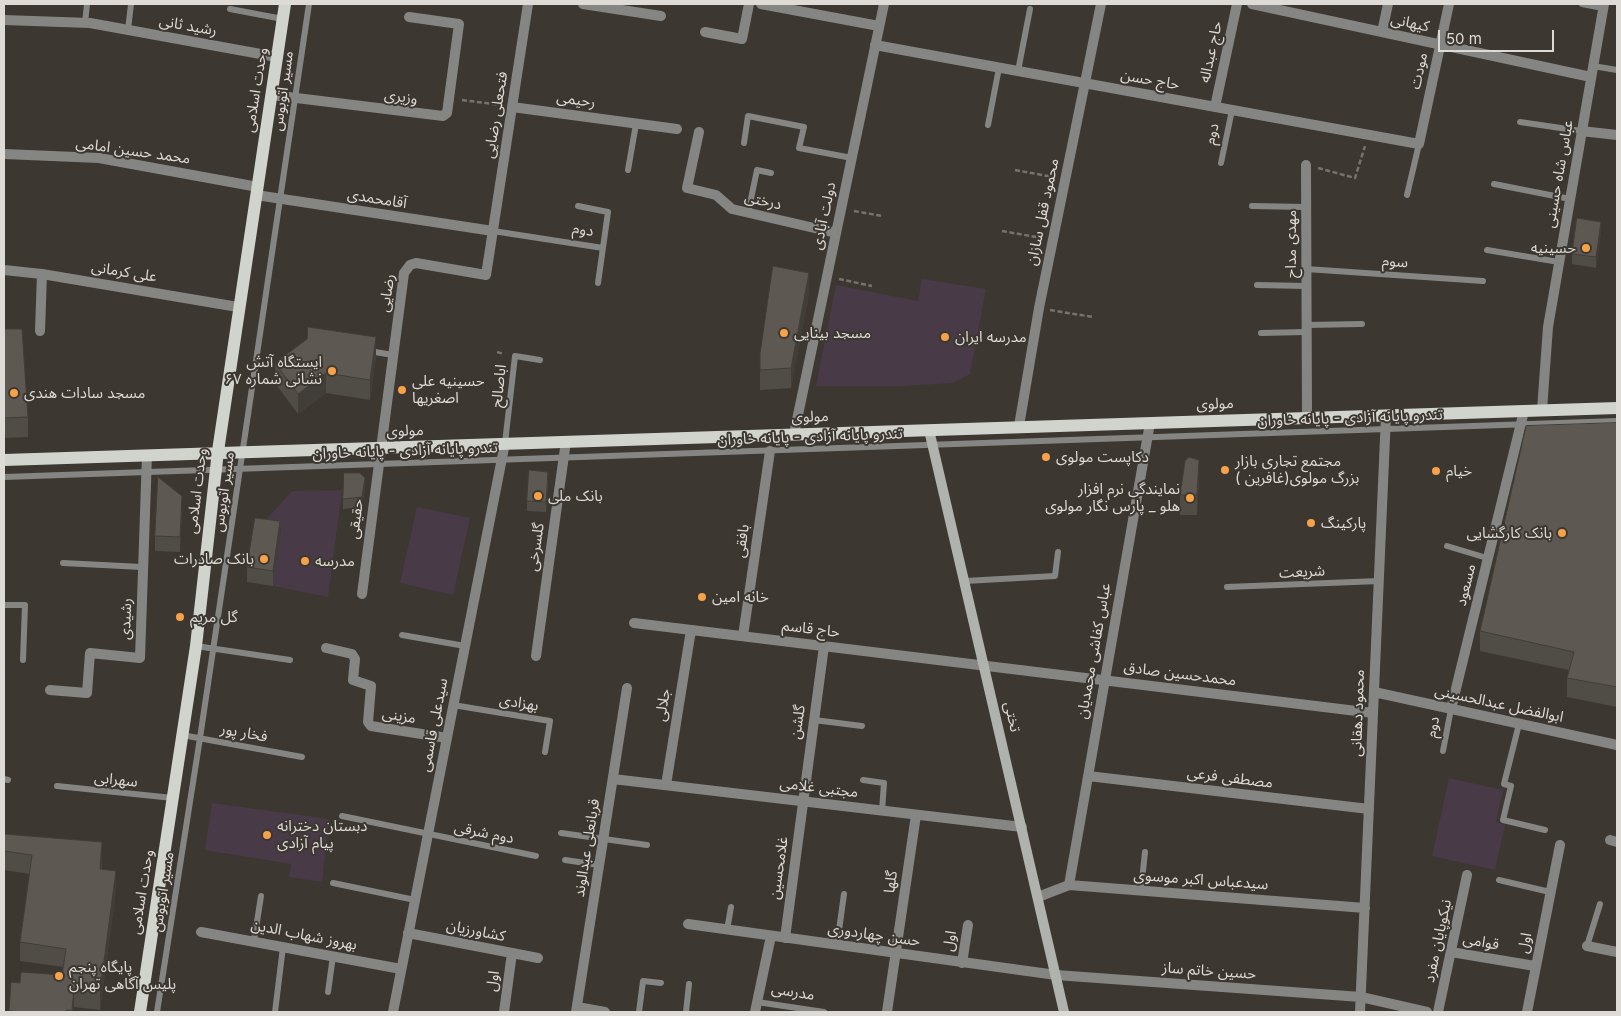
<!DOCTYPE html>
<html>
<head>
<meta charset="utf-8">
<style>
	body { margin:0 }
	#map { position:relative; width:1621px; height:1016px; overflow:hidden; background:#3c3731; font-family:Inter,sans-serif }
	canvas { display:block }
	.frame { position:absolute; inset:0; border:5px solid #dedbd7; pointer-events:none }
	.scale { position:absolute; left:1438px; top:30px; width:116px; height:22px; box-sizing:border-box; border:2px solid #dedbd7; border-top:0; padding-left:6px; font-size:15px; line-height:18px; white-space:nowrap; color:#dedbd7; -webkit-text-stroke:4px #3c3731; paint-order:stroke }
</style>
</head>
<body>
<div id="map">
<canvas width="1621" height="1016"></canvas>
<div class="frame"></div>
<div class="scale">50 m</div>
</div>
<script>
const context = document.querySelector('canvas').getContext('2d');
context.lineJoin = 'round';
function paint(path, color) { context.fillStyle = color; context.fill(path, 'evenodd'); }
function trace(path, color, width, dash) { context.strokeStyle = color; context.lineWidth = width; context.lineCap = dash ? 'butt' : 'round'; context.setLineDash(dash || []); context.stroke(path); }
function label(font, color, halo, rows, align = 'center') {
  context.font = font + ' Inter,"Noto Sans Arabic",sans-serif'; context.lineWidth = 4; context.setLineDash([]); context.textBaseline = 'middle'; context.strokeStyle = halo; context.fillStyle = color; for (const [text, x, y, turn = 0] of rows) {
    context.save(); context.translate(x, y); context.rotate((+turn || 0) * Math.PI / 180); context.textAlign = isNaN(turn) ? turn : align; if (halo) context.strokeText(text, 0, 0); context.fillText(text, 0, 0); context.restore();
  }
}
paint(new Path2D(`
	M922,279L986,289L970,374L953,383L905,386H816L836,285L918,301Z
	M342,490L328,597L273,586L281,529L264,522L292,491Z
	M417,507L470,518L453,595L400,583Z
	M1449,778L1503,790L1496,822L1505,825L1495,870L1432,856Z
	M212,803L329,819L322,882L289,877L291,864L205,850Z`), '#493a48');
trace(new Path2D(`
	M462,100L501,105
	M1318,168L1355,178L1365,146
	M1015,170L1053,177
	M854,211L882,216
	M1002,231L1042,238
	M839,279L872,286
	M1050,310L1093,317
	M497,352L504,354`), '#77726d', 2.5, [5, 2.5]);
trace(new Path2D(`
	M1582,4L1603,8
	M230,9L283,19
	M85,23L87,4
	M128,30L131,4
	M1593,66L1617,70
	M1018,71L1030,9
	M1520,122L1581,131
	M988,125L999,68
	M744,143L748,116L804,127L799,148L852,158
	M1221,163L1232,110
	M628,170L636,124
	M1494,184L1570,199
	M1407,195L1419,144
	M578,206L608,212L598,283
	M1252,206L1306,207
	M748,213L757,170L771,173
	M493,231L603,248
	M1487,250L1559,262
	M1306,269L1483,281
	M1257,285L1306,286
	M1306,325L1362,324
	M1261,333L1305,332
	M369,351L393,355
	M505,443L515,356L540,360
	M4,477L1617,421
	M1447,546L1487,558
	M63,563L142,567
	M965,581L1055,576L1058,552
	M1227,587L1379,581
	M4,605H25L23,660
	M402,635L465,646
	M196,646L290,660
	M453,705L550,721L545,752
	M814,720L862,726
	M1519,724L1504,784L1511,786L1503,820L1545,830
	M182,735L302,757
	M1443,751L1451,709
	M4,779L8,780
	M863,780L884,783L882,811
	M57,786L173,798
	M342,816L536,856
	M561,833L647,845
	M565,860L599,865
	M1499,880L1550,892
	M333,883L415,900
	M1141,890L1145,852
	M727,930L731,907
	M254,941L261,896
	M837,945L844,894
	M1587,946L1600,904
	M328,992L333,956
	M757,1002L824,1012
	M157,1012L200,738L309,4
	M275,1012L283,947
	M639,1012L643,981L661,983
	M686,1012L689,984`), '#858683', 6);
trace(new Path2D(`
	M583,4L661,16
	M761,4L879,26
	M1252,4L1591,77
	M4,20L90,23L277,57
	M705,32L742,39L749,4
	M1382,32L1388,4
	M875,45L1419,144L1449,4
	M272,95L443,116L447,113L459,24L409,17
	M512,107L677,129
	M1215,107L1237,4
	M1581,131L1617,135
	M699,132L687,188L716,195L732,209L836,233
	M4,154L99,158L258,187
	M1306,165L1307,418
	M256,195L493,231
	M4,270L42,274L238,307
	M40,331L42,274
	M1542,410L1548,327L1604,4
	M1019,426L1039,308L1101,4
	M794,434L884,4
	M362,594L404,273L410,265L416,263L486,275L528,4
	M634,623L1373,713
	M743,636L770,451
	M326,648L352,654L355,659L353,680L371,686L368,722L371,726L447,738
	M536,656L566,441
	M50,690L87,693L90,653L140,658L147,455
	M1374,692L1617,745
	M1451,709L1524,411
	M1088,776L1369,809
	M613,779L1022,827
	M666,785L691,630
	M1610,840L1617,842
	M1069,885L1150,423
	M1038,897L1069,885L1365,908
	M688,924L1056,975L1361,997L1427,1012
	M201,932L401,969
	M408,933L538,958
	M785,938L824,646
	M1587,946L1617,952
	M1451,952L1535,966
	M962,963L968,925
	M577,1007L605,1012
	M393,1012L505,443
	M504,1012L512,953
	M576,1012L627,688
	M755,1012L771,936
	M887,1012L916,815
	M1360,1012L1386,415
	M1438,1012L1467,875
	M1527,1012L1560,845`), '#858683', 10);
trace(new Path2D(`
	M929,430L1064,1012`), '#b0b2ad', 10);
trace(new Path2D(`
	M4,460L1617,408
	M140,1012L196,646L218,451L285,4`), '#d1d4cd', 12);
paint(new Path2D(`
	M1601,232L1596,268L1572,264V254Z
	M809,293L791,388L760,390V354Z
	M4,329L28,417V437L4,438Z
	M376,357L370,400L326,393L298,414L275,383V363Z
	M1617,423V707L1567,697V678L1569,670L1480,651V631Z
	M1199,480L1197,515H1180V495Z
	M548,482L546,512L527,511V501Z
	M365,488L362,507L343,509V499Z
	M182,511L180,552L155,551V536Z
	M280,537L273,586L247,582V567Z
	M4,851L102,861V869L116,890L100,1010L74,1007L73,1012H9L11,982L20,983L62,975L64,967L20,961V942L30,874L4,870Z`), '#504c46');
paint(new Path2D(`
	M1601,222V232L1596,268V257Z
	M809,273V293L791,388V368Z
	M376,337V357L370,400V380Z
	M326,373V393L298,414V394Z
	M1199,460V480L1197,515V495Z
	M365,478V488L362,507V497Z
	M182,496V511L180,552V537Z
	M280,521V537L273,586V571Z
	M102,842V861L100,888V869Z
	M116,871V890L100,1010V991Z
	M74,988V1007L73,1012H72Z`), '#413e39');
const building = new Path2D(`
	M1577,218L1601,222L1596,257L1572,254Z
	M773,266L809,273L791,368L760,370V354Z
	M308,327L376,337L370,380L326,373L298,394L275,363L307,339Z
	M4,329H22L28,417L4,418Z
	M1617,423V687L1567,678L1574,652L1480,631L1526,426Z
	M1189,457L1199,460L1197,495H1180L1185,461Z
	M529,470L548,472L546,502L527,501Z
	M344,473H360L365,478L362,497L343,499Z
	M158,477L182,496L180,537L155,536Z
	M255,518L280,521L273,571L247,567Z
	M4,834L102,842L100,869L116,871L100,991L74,988L72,1010H66V1012H22L9,1011L11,982L20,983L21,972L62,975L66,949L20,942L32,855L4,851Z`);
paint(building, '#5d5851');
trace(building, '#413e39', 1);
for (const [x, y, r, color] of [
	[1586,248,5,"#f6a248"],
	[784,333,5,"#f6a248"],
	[945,337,5,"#f6a248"],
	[332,371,5,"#f6a248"],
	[402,390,5,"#f6a248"],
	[14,393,5,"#f6a248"],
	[1046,457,5,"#f6a248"],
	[1225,470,5,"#f6a248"],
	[1436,471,5,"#f6a248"],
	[538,496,5,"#f6a248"],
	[1190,498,5,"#f6a248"],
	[1311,523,5,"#f6a248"],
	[1562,533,5,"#f6a248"],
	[264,559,5,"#f6a248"],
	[305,561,5,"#f6a248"],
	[702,597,5,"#f6a248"],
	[180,617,5,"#f6a248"],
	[267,835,5,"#f6a248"],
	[59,976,5,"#f6a248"]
]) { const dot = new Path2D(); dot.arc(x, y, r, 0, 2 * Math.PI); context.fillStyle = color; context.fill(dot); trace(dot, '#3c3731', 2); }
label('15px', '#dedbd7', '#3c3731', [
	["کیهانی",1410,23,12],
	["رشید ثانی",188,26,10],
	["حاج عبداله",1211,52,-78],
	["مودت",1419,71,-78],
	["حاج حسن",1150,80,10],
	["وحدت اسلامی",256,90,-81],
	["مسیر اتوبوس",283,91,-82],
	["وزیری",401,97,8],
	["رحیمی",576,100,8],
	["فتحعلی رضایی",496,115,-81],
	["دوم",1212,134,-78],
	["محمد حسین امامی",133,151,8],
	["عباس شاه حسینی",1559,174,-80],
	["آقامحمدی",377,199,9],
	["درختی",763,201,13],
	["محمود قفل سازان",1043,212,-78],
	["دولت آبادی",824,216,-78],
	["دوم",583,230,9],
	["مهدی مداح",1291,244,-90],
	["سوم",1395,262,4],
	["علی کرمانی",124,272,9],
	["رضایی",387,293,-81],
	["اباصالح",499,386,-84],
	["مولوی",1215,404,-2],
	["مولوی",810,417,-2],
	["تندرو پایانه آزادی - پایانه خاوران",1350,418,-2],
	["مولوی",405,431,-2],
	["تندرو پایانه آزادی - پایانه خاوران",810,437,-2],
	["تندرو پایانه آزادی - پایانه خاوران",405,451,-2],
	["وحدت اسلامی",197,491,-83],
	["مسیر اتوبوس",224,492,-82],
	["حقیقی",356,519,-83],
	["بافقی",742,541,-82],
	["گلسرخی",536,547,-82],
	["شریعت",1302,572,-3],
	["مسعود",1466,585,-76],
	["رشیدی",126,619,-88],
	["حاج قاسم",811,629,7],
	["عباس کفاشی محمدیان",1094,651,-80],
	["محمدحسین صادق",1180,674,7],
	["بهزادی",519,703,9],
	["ابوالفضل عبدالحسینی",1499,704,12],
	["جلالی",663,705,-81],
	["محمود دهقانی",1358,713,-88],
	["مزینی",399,716,9],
	["تختی",1012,717,77],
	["گلشن",798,722,-82],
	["سیدعلی قاسمی",434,725,-79],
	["دوم",1433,727,-80],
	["فخار پور",244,733,10],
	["مصطفی فرعی",1230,778,7],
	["سهرابی",116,780,6],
	["مجتبی غلامی",819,788,7],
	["دوم شرقی",484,833,11],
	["قربانعلی عبدالوند",587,848,-81],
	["غلامحسین",779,868,-82],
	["سیدعباس اکبر موسوی",1201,880,4],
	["گلها",891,882,-82],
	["وحدت اسلامی",142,892,-81],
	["مسیر اتوبوس",163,892,-81],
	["کشاورزیان",476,931,11],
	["بهروز شهاب الدین",304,935,11],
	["حسن چهاردوری",874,935,8],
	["اول",950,941,-81],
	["نیکوپایان مفرد",1438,941,-78],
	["قوامی",1481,942,10],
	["اول",1525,943,-79],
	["حسین خاتم ساز",1209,971,4],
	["اول",493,981,-82],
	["مدرسی",793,992,9]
]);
label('15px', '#dedbd7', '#3c3731', [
	["حسینیه",1576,248,"right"],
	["مسجد بینایی",794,333],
	["مدرسه ایران",955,337],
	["ایستگاه آتش",322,362,"right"],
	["نشانی شماره ۶۷",322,379,"right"],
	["حسینیه علی",412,381],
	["اصغریها",412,398],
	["مسجد سادات هندی",24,393],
	["دکاپست مولوی",1056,457],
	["مجتمع تجاری بازار",1235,461],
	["بزرگ مولوی(غافرین )",1235,478],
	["خیام",1446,471],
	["نمایندگی نرم افزار",1180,489,"right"],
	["هلو _ پارس نگار مولوی",1180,506,"right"],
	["بانک ملی",548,496],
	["پارکینگ",1321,523],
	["بانک کارگشایی",1552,533,"right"],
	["بانک صادرات",254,559,"right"],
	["مدرسه",315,561],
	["خانه امین",712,597],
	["گل مریم",190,617],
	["دبستان دخترانه",277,826],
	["پیام آزادی",277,843],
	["پایگاه پنجم",69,967],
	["پلیس آگاهی تهران",69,984]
], 'left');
</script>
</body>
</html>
